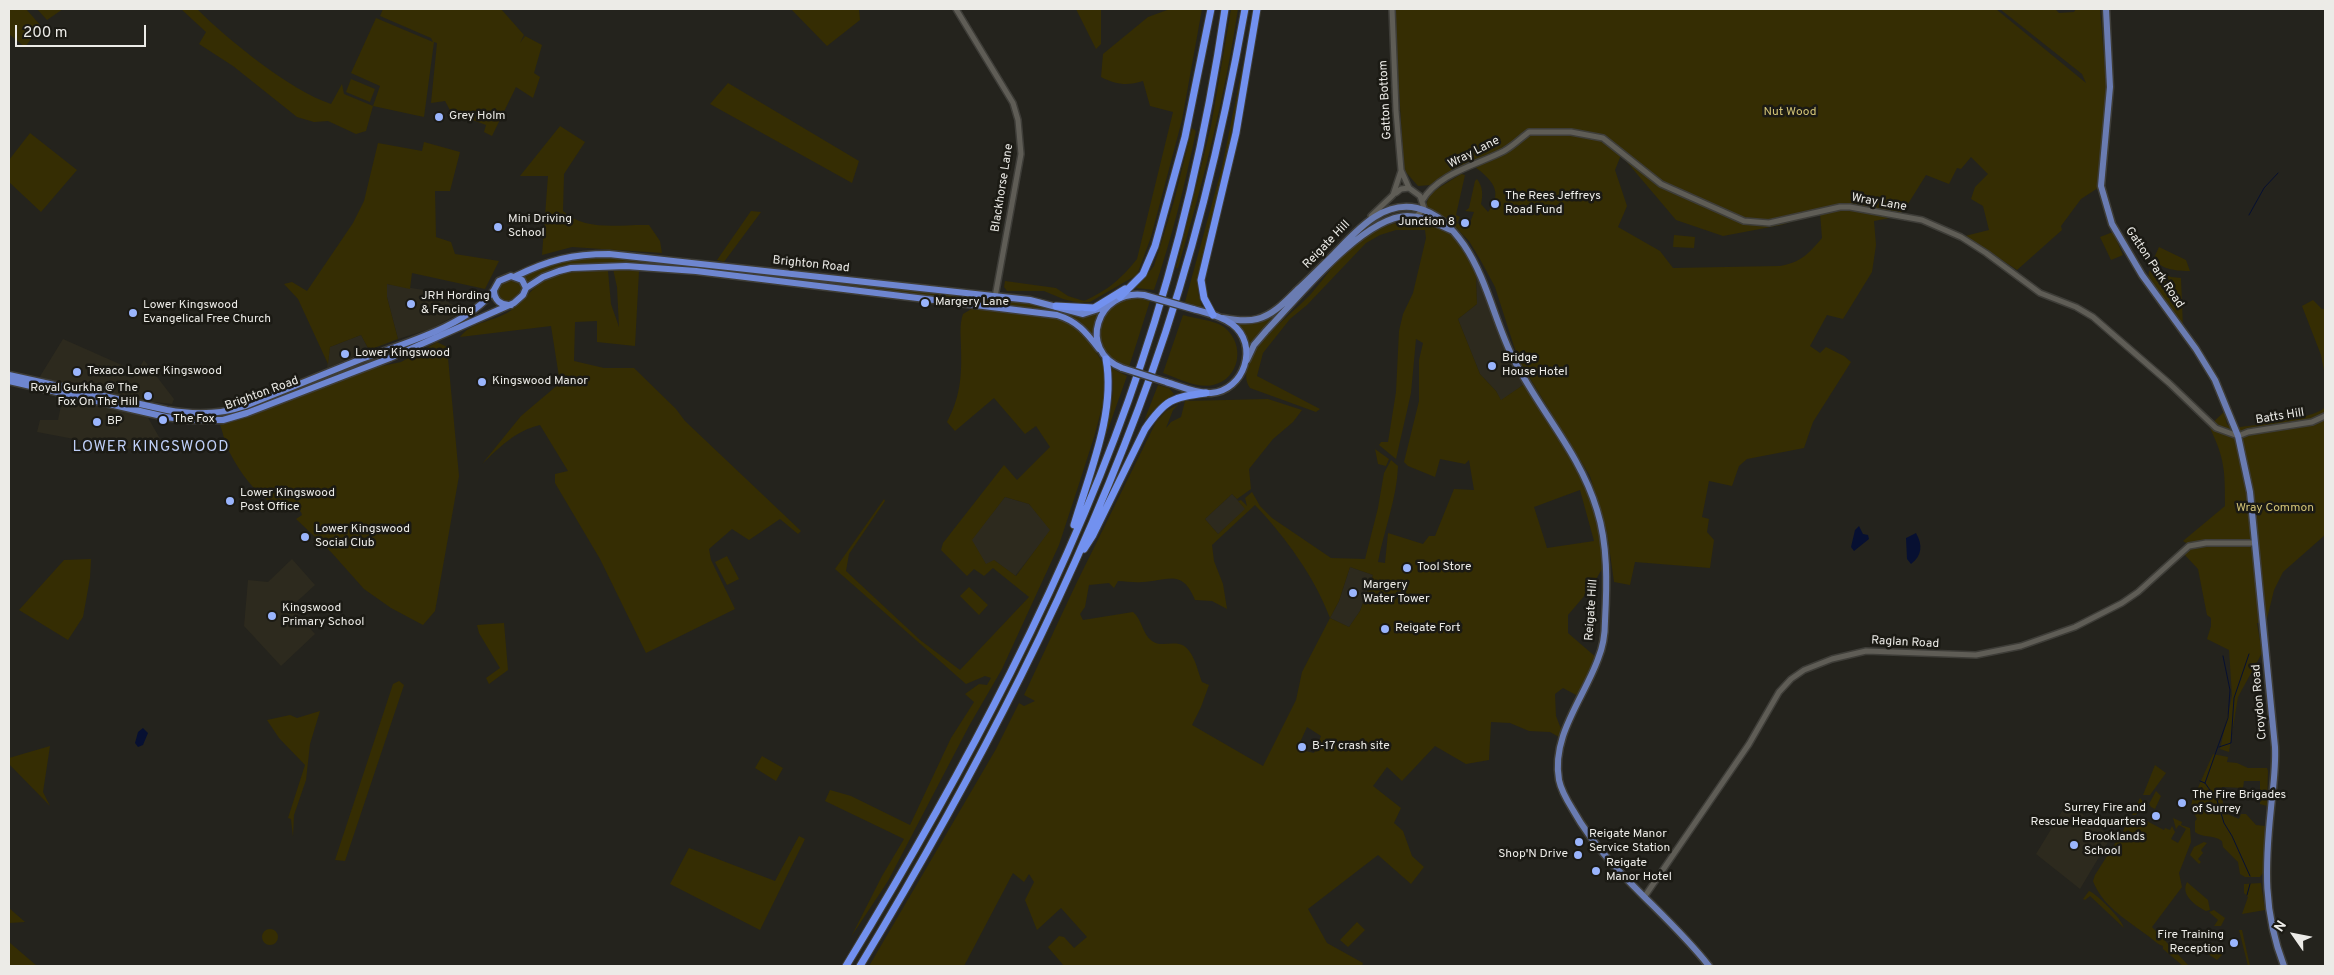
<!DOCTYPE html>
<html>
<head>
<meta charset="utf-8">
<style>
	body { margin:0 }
	#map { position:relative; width:2334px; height:975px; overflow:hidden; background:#24231d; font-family:Overpass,sans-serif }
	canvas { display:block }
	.frame { position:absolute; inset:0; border:10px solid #ecebe7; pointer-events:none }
	.north { position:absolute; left:2269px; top:910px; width:50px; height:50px; -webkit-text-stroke:4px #1b1a14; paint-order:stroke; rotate:303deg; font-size:14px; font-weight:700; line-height:20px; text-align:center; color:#ecebe7 }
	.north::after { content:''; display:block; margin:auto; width:18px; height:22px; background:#ecebe7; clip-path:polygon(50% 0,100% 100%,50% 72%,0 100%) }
	.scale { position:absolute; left:15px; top:25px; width:131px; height:22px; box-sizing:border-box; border:2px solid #ecebe7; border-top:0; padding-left:6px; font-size:15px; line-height:18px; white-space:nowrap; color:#ecebe7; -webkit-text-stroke:4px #1b1a14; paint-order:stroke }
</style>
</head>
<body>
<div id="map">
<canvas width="2334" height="975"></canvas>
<div class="frame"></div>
<div class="north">N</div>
<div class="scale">200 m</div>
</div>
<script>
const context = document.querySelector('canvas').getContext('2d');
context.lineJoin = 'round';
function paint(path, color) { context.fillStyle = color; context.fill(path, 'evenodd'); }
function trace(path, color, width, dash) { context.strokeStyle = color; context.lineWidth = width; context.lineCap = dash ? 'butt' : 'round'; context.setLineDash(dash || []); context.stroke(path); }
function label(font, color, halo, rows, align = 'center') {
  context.font = font + ' Overpass,sans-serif'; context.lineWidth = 5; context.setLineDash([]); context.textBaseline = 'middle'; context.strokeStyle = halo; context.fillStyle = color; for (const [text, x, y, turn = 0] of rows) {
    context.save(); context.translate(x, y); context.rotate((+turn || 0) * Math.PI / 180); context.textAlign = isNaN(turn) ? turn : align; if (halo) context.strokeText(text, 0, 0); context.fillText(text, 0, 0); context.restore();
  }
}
paint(new Path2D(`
	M1480,274L1526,383L1501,401L1496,391L1480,374L1458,319L1477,304L1476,276Z
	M387,284L448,294L449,303L466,310L430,329L398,339L387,297Z
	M361,335L369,350L327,368L330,347Z
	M63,339L124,366L121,375L133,378L144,360L174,399L172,404L154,402L147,416L163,444L127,449L37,432L40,420H58L63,396L39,378Z
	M1232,494L1246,509L1218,534L1205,519Z
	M1005,497L1029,504L1051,530L1015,576L994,560L986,565L971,540Z
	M292,559L315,585L291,607L315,634L281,666L244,626L248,580L268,582Z
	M1350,567L1373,575L1360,611L1349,627L1330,618L1339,601Z
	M2066,801L2111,837L2080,889L2036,854L2064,808Z`), '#2d2a1e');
paint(new Path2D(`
	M9,9H26L41,26L25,47L9,34Z
	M37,9H63L47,20Z
	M181,9H197C227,39 291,91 331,104L342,84L344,94L373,106L380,86L351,73L376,18L433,42L431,38L380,16L383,9H501L524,35L520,43L525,36L542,45L534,73L540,77L533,98L516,87L492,136L484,132L486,125L451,112L445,101L431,103L437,43L434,42L424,117L373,106L366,131L356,134L328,121L314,122L297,117L233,66L199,44L206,32Z
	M791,9H859L860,20L827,46Z
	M1076,9H1101V44L1096,49Z
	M1170,9H1202L1182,120L1151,237L1137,275L1090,302L1079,303L1063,299L1044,291H1007L1004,287L1005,281L1056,288L1068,296L1084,301C1108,290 1120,280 1137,259L1173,112L1150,106L1143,81C1128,86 1116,85 1101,77L1103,54L1148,17Z
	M1231,9H1238C1225,97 1203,183 1178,268H1176L1211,126Z
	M1394,9H1996L2086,83L2082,74L2000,9H2055L2059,13L2074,12L2076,9H2100L2107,94L2101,186L2081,199L2061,226L2062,230L2017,270L1965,236L1989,230L1983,206L1971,199L1975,187L1988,174L1971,157L1961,169L1957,168L1949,184L1926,175L1903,212L1895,217L1874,221L1876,245L1872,272L1843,319L1827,315L1810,346L1820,353L1826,347L1844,356L1851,362L1813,422L1804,448L1747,459L1739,466L1732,486L1709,481L1702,517L1709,519L1707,532L1714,540L1710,568L1635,562L1630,585L1614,582L1607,532L1590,476L1518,359L1495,287L1481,261L1469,241L1453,225L1426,207L1429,194L1461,174L1465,175L1456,215L1460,217L1457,223L1468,228L1474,212L1465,211L1469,208L1475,181L1477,179C1483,187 1483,195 1481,204L1488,212C1507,188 1486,176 1469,162L1431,185L1418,186L1404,170ZM1621,155L1676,220L1723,236L1781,225L1820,213L1822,238C1808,254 1802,262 1780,266L1673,268L1660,251L1618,227L1627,206L1615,170Z
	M1251,25L1225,168L1199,276L1198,292L1202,308L1185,302L1222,167Z
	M351,79L375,89L370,102L346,92Z
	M728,83L859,161L852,183L710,104Z
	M560,126L585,142L564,174L563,211C585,232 620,224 649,225L660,241L662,253L572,247L542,255L548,176H520Z
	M1192,128L1196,131C1185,185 1172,238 1154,290L1136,288L1154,266L1174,201Z
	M30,133L77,170L41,212L9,182V160Z
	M424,142L460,152L450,191H435L436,237L451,242L455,254L499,261L485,289L412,273L410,289L387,284V297L398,339L369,350L361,335L330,347L328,364L298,299L284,284L292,282L307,291L353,223L364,201L378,143L422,151Z
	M751,211L761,212L724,262L717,260Z
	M1407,220L1421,221L1452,230L1480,274L1476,276L1477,304L1458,319L1480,374L1496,391L1501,400L1526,383L1568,445L1597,509L1606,562L1591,588L1568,615V633L1598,659L1578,696L1563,688L1555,694L1556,716L1563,734L1559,737L1550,732L1529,731L1510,723L1491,722L1489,760L1466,764L1435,746L1402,781L1387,767L1373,786L1401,808L1394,823L1403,831L1412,856L1424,867L1411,884L1378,855L1308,909L1327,943L1363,963L1362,966H1064L1048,947L1059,936L1064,937L1074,948L1087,937L1061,908L1037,930L1025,900L1034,882L1029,874L1024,882L1013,873L964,966H869L996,749L1019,703L1024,706L1035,701L1024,695L1076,584L1156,422L1166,411L1179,404L1173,410L1166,428L1171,422L1181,417L1185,401L1268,399L1302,410L1293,422L1273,439L1249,469L1251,489L1237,499L1232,494L1205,519L1218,534L1245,509L1238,501L1241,500L1247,506L1245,498L1252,492L1260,506L1272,518L1331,558L1365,559L1378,508L1384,473L1391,460L1398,466C1397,498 1384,530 1378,562L1385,563L1388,533L1423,544L1429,536H1435L1454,489L1474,490L1469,460L1465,464L1440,459L1435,477L1408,466L1404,462L1419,401V360L1423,343L1416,339L1411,393L1396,459L1379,445L1381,442H1388L1396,392L1399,331L1403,314L1413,293L1426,238L1425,230H1396L1380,235L1366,243L1307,305L1290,319L1263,353L1257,376L1320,409L1316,412L1250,388C1242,377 1248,360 1256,349C1271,329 1292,313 1310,295C1326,277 1339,255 1359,241C1374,230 1389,224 1407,220ZM1580,490L1594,541L1547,548L1534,507ZM1255,505C1286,538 1314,576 1330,618L1302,672L1296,700L1263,766L1192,725L1201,707L1209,685L1202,682C1198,672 1193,646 1179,644C1170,642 1160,647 1152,641C1142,634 1142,619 1133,612L1083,620L1080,614L1085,607L1089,585L1109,583L1114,588L1118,581C1126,581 1134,583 1142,582C1168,581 1182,568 1195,600L1212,601L1227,609L1223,584L1214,561L1212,545ZM1350,567L1373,575L1360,611L1349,627L1330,618L1339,601ZM1307,727L1321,736L1314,753L1297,749Z
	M2113,232L2123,255L2111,260L2100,237Z
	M1674,235L1695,237L1694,248L1673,247Z
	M2159,247L2186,260L2190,271C2178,271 2160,270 2154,258Z
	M591,256L1027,303L1076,316L1088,317L1099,313L1094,336C1078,317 1062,313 1038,309L636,263H593L569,267L549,271L528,284L523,276C545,264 566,259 591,256Z
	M613,269L639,271L635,346L597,342V321L575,322L574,361L604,368H634L676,409L685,421L801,531L798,534L780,519L749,540L732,529L709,549L711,560L735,609L646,653L600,559L555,483V474L568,471L540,425C515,431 500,447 482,464L521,416L560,383L551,326L460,337C472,321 494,322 510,311C521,304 528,293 538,285C556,270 586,270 608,271L611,304L619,327L617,287Z
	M2154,269L2171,277L2181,278L2183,328L2148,279L2149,271Z
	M510,280L520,281L523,289L514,300L503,302L498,297C496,288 502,282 510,280Z
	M1136,298L1150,301L1129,367C1087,353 1092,304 1136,298Z
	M2313,300L2322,309H2325V376L2321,355L2302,306Z
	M973,308L1057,317L1068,322L1085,335L1103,363L1105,375L1104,399L1095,434L1079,484L1059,545L1002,669L969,726L888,881L851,937L882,876L904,839L825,801L830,790L851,796L910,825L951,738L974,702L965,694L979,684L987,685L991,678L985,676L966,684L835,569L884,499L885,501L849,554L846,571L920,640L960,670L1029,597L993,568L984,576L974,569L967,576L941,550L943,543L1004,465L1017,480L1050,447L1036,426L1025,434L994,398L955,431L947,422C960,398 962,376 961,349C961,337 959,325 963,314ZM1005,497L1029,504L1050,530L1016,576L994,560L986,564L972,540Z
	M1281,310L1282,312L1248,345L1246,337L1236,322C1254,323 1266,321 1281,310Z
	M1183,315C1193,318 1217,321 1224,327C1246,344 1240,379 1213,385C1198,389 1177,378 1163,373Z
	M437,342L447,347L459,476L435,611L423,625L391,608L364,589L331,552L296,519L302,515L301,512L290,504L285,509C259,502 238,470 227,447C224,440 223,432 220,425L245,418L377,367L401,362Z
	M1111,368L1127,376L1096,463C1104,433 1118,399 1111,368Z
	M1158,385L1169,388L1174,394L1159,405L1144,421Z
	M2325,407V535L2283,572L2274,590L2266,623H2257L2262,653L2238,697L2229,752L2220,749L2232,696L2229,650L2207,639L2211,626V618L2207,615L2198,569L2183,553L2188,544L2183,541L2225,506C2225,470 2225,459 2209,426L2224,412L2227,424L2231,428C2249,426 2316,419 2325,407Z
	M1375,449L1389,459L1386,466L1378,464Z
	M727,556L739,579L727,585L715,562Z
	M91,559L90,578L83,617L68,640L19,610L64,560Z
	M969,587L988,605L979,615L960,596Z
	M504,623L508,670L489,684L486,678L500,668L479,633L477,625Z
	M399,681L404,685L345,861L335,860L393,684Z
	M320,711L310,744L306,780L294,815L293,837L291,819L288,818L305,765L279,738L267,720L290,715L297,718Z
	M50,746L43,792L50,806L9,764V758Z
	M2213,754L2228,757L2227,762L2237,763L2248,768H2267L2268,771L2267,806L2260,804V781H2244L2243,788L2222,787L2223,805L2227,814L2239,819L2241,814H2246L2256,825L2265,826L2263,873L2260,877H2245L2240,874L2238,862L2223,847L2222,841C2212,834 2202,838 2195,832V821L2197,819L2191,808L2192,801Z
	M762,756L783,768L776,781L755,768Z
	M2155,765L2166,773L2150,795H2143Z
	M2156,791L2161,796L2155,809L2151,807L2149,804Z
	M2140,798L2144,803L2136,815H2132Z
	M2129,818L2139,821L2136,826L2138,827L2143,819L2164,830L2165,828L2170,830L2172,826L2175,832L2171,839L2178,843L2186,829L2179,825L2176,829L2173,818L2182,822L2181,825L2190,828L2191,842L2179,873L2182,887L2152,927L2189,966H2183L2163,949V946C2156,944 2151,937 2144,933C2125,919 2102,905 2093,881L2095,875L2121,834H2123L2128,840L2134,835L2128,830L2124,833L2123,831Z
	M799,836L805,839L760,930L670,884L689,848L775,881Z
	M2204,842L2207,843L2201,850L2203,853L2198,859L2201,862L2199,864L2190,855L2194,847Z
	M2187,882L2208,900L2210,910L2206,911C2196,906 2180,895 2187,882Z
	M2261,883L2265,910L2242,914L2248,897L2244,893V884Z
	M2089,891C2097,894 2122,919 2124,928L2090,896L2085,900L2083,899Z
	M9,908L25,922L9,923Z
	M2214,910L2225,918L2221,926H2214L2218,920L2209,912Z
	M1357,922L1365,930L1348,947L1340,940Z
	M2237,922L2239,930H2242L2250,966H2248Z
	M262 937a8 8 0 1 1 16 0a8 8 0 1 1-16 0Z
	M9,942L37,966H9Z
	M2212,943L2221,951L2222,955L2217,960L2205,952Z`), '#352d03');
paint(new Path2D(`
	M1859,526L1863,534L1868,535L1869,539L1854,551L1851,547L1855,530Z
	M1916,533C1923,545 1922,556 1911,564L1907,559L1906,538Z
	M143,728L148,733L143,745L138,747L135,743L138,732Z`), '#071032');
trace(new Path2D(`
	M2249,215L2264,188L2278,173
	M2325,412V411
	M2219,747L2231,743L2234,698L2249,654
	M2200,781L2205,783L2217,800L2224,823L2232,836L2250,876
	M2205,783L2228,718L2230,690L2223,656
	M2247,895L2250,884`), '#071032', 1);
const tertiary = new Path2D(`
	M956,9L1013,103L1018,120L1021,154L995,297
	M1392,9L1396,111L1401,170L1409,188
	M1396,193L1401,189L1409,188L1420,196L1424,208L1416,217
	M1422,201C1438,173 1477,165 1504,151C1513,146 1521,138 1529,132H1571L1603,138L1661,184L1744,221L1769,223L1840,207H1850L1922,220L1961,237L1986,253L2040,293L2076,307L2093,317L2169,383L2216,428L2238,436L2248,432L2312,422L2325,416
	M1371,216L1393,195L1401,171
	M1645,896L1749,744L1779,692L1791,679L1804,670L1832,659L1866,651L1976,655L2021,646L2075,627L2122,603L2138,592L2189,546L2206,543H2254`);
const primary = new Path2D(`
	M2106,9L2110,87L2101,186L2112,224L2142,275L2196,349L2215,380L2238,436L2250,492L2275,747C2276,768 2273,787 2271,808C2265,866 2263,912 2284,966
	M1223,318C1234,320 1246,322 1257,319C1273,315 1285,302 1297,290C1309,279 1321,267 1333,255C1355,233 1381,200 1417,208C1438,213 1452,228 1464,245C1487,279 1495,322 1513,358C1539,410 1580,453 1597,510C1608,545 1607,584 1605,621C1605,633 1603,647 1598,659C1584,698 1551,736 1559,780C1561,790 1568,802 1573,810C1607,871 1667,912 1709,966
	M1247,360L1254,345L1266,331C1297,299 1362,217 1407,216C1424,216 1437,224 1451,230`);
const trunk = new Path2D(`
	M516,276C549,260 572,254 609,254L1030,300L1083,314L1105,307
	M526,288L543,277L559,271L571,268L626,266L696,271L1057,315C1077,321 1086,332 1099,349
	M1122,368C1077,350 1097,289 1144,295
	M9,375L167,410C194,415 219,415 245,406C283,391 321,375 359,360C399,345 469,326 494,290
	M9,381L166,417L188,420H223L247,413L390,358L514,303L523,295L526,288L522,280L511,276L499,281L494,290C494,300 501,306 511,305
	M1166,382C1180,386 1197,394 1211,393C1244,391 1260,345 1232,324C1221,316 1207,313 1193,309`);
const motorway = new Path2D(`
	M1120,297L1143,274L1155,246L1185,137L1211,9
	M1056,306L1094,308L1125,289
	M1213,315L1204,298L1201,280L1236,133L1257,9
	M1074,525C1089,474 1116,412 1106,359
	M1084,549L1093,535L1145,429C1165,400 1172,397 1206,393
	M846,966C961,777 1071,574 1141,364C1180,248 1207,130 1225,9
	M860,966C974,777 1077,581 1152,372C1194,254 1223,132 1245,9`);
trace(tertiary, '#3e3d38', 8);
trace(primary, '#3e3d38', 9);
trace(trunk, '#3e3d38', 9);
trace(motorway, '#3e3d38', 9);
trace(tertiary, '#5f5d56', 5);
trace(primary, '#6a7cb2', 6);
trace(trunk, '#6e86d0', 6);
trace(motorway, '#7291ef', 7);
const trunkBridge = new Path2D(`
	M1144,295L1193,309
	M1122,368L1166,382`);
trace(trunkBridge, '#3e3d38', 9, []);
trace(trunkBridge, '#6e86d0', 6);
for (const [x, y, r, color] of [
	[439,117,5,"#9ab5fd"],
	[1495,204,5,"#9ab5fd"],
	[1465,223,5,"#9ab5fd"],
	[498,227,5,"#9ab5fd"],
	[925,303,5,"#9ab5fd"],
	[411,304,5,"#9ab5fd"],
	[133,313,5,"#9ab5fd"],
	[345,354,5,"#9ab5fd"],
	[1492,366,5,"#9ab5fd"],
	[77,372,5,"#9ab5fd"],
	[482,382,5,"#9ab5fd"],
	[148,396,5,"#9ab5fd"],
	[163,420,5,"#9ab5fd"],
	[97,422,5,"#9ab5fd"],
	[230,501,5,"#9ab5fd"],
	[305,537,5,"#9ab5fd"],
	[1407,568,5,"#9ab5fd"],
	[1353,593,5,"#9ab5fd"],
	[272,616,5,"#9ab5fd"],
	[1385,629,5,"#9ab5fd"],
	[1302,747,5,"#9ab5fd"],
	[2182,803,5,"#9ab5fd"],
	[2156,816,5,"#9ab5fd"],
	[1579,842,5,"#9ab5fd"],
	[2074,845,5,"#9ab5fd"],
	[1578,855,5,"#9ab5fd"],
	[1596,871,5,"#9ab5fd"],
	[2234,943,5,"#9ab5fd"]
]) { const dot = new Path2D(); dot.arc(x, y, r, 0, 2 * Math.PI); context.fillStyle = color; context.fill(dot); trace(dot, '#1b1a14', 2); }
label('12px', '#ecebe7', '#1b1a14', [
	["Gatton Bottom",1386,100,-93],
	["Wray Lane",1474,153,-27],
	["Blackhorse Lane",1003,188,-81],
	["Wray Lane",1879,203,10],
	["Reigate Hill",1327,245,-46],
	["Brighton Road",811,265,6],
	["Gatton Park Road",2154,268,56],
	["Brighton Road",262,394,-20],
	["Batts Hill",2280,417,-9],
	["Reigate Hill",1592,610,-86],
	["Raglan Road",1905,643,3],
	["Croydon Road",2260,702,-95]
]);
label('12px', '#d1c275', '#1b1a14', [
	["Nut Wood",1790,113],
	["Wray Common",2275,509]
]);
label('12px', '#ecebe7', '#1b1a14', [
	["Grey Holm",449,117],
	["The Rees Jeffreys",1505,197],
	["Road Fund",1505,211],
	["Mini Driving",508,220],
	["School",508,234],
	["Junction 8",1455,223,"right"],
	["JRH Hording",421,297],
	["& Fencing",421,311],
	["Margery Lane",935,303],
	["Lower Kingswood",143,306],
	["Evangelical Free Church",143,320],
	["Lower Kingswood",355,354],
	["Bridge",1502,359],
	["House Hotel",1502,373],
	["Texaco Lower Kingswood",87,372],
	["Kingswood Manor",492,382],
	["Royal Gurkha @ The",138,389,"right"],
	["Fox On The Hill",138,403,"right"],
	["The Fox",173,420],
	["BP",107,422],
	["Lower Kingswood",240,494],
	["Post Office",240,508],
	["Lower Kingswood",315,530],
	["Social Club",315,544],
	["Tool Store",1417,568],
	["Margery",1363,586],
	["Water Tower",1363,600],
	["Kingswood",282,609],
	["Primary School",282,623],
	["Reigate Fort",1395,629],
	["B-17 crash site",1312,747],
	["The Fire Brigades",2192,796],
	["of Surrey",2192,810],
	["Surrey Fire and",2146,809,"right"],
	["Rescue Headquarters",2146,823,"right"],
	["Reigate Manor",1589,835],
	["Service Station",1589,849],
	["Brooklands",2084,838],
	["School",2084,852],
	["Shop'N Drive",1568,855,"right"],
	["Reigate",1606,864],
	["Manor Hotel",1606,878],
	["Fire Training",2224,936,"right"],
	["Reception",2224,950,"right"]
], 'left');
context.letterSpacing = '1px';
label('15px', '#bfcff8', '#1b1a14', [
	["LOWER KINGSWOOD",151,448]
]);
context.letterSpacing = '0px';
</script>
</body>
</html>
